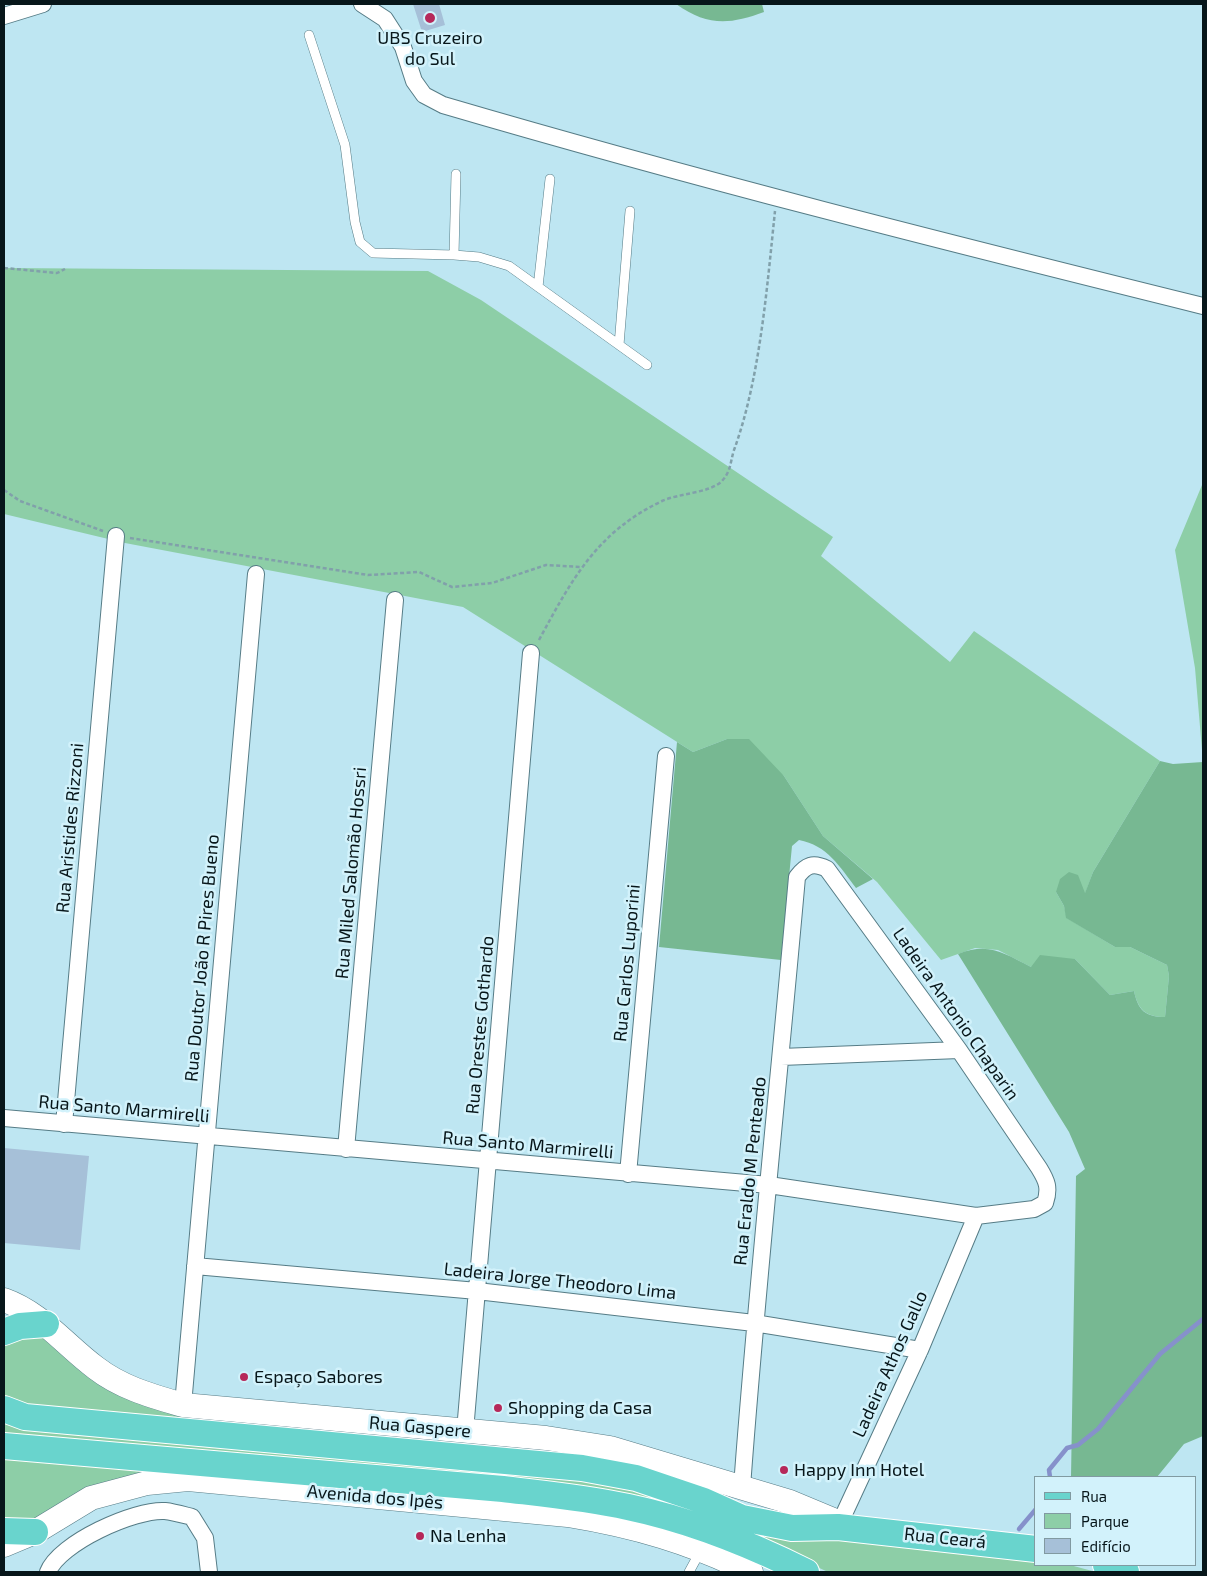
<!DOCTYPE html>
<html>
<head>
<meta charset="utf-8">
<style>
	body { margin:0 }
	#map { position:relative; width:1207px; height:1576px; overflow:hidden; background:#bee6f2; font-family:"Exo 2",sans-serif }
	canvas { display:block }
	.frame { position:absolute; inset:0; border:5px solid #07161a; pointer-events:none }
	.legend { position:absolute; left:1034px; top:1476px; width:162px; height:90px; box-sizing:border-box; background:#d2f2fb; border:1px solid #819aa1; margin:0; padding:6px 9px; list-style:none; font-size:15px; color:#07161a }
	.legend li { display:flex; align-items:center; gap:10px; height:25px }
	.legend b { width:25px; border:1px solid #819aa1 }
</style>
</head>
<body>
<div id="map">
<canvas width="1207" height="1576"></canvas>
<div class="frame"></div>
<ul class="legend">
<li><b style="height:6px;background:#69d4cd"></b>Rua</li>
<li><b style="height:14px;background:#8dcea7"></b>Parque</li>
<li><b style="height:14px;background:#a6c0d8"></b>Edifício</li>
</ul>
</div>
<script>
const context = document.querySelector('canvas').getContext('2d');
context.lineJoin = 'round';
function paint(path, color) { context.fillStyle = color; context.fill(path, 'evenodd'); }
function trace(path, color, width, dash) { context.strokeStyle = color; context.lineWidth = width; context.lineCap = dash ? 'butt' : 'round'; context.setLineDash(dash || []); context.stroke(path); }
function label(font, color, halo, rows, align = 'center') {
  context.font = font + ' "Exo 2",sans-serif'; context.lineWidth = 5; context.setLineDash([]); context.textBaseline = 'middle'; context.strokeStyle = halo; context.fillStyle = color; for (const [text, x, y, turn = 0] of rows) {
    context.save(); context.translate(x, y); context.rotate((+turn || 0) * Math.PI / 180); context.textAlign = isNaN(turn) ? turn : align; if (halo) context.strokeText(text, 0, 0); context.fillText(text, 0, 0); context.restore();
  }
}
paint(new Path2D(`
	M4,268L428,271L481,300L833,537L821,556L950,662L974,631L1160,761L1093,872L1085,894L1056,892L1064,906L1067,918L1115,947H1130L1167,965L1169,976L1165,1017C1146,1017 1138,1010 1134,991L1110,995L1075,959L1031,967L998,950L975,948L941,960L877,882L823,836L784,776L727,739L693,752L463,607L125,543L4,514Z
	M1202,485L1203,486V762L1195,668L1175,550Z
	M44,1337C90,1379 123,1406 187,1416V1423L4,1401V1340Z
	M4,1423L557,1474L661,1494L1036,1558V1565H1070L1096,1572H828L776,1548L4,1437Z
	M4,1453L181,1469L86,1490L25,1524L4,1525Z`), '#8dcea7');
paint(new Path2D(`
	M676,4H762L764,12C729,25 707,26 676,4Z
	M727,739H749L784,776L823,836L873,879L856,888C840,867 827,845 799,840L792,846L781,960L659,947L677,742L693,752Z
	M1160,761L1173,764L1203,762V1436L1184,1444L1157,1477H1071L1076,1176L1085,1169L1069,1132L958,954C989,942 1003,953 1031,967L1040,955L1075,959L1110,995L1134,991C1138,1010 1145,1017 1165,1017L1169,976L1167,965L1130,947H1115L1066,918L1064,906L1056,892L1060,879L1069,872L1078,875L1085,893L1093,872Z`), '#77b892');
trace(new Path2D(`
	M1050,1477L1049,1470L1067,1448L1078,1445L1098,1429L1160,1354L1203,1319
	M1019,1529L1036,1509`), '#8691cb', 4.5);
paint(new Path2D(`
	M413,4H439L445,25L422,32Z
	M4,1148L89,1156L80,1250L4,1243Z`), '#a6c0d8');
const lane = new Path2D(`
	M309,35L345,145L355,222L360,242L373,253L454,255L479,257L509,266L647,365
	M454,255L456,174
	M538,287L550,179
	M619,345L630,211
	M689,1572L701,1550`);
const street = new Path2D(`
	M362,4L385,19L403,47L414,81L424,95L443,105C695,179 949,243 1203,306
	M4,16L43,4
	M781,1057L959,1050
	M4,1118L769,1185L976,1216L1034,1209L1045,1203C1050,1188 1047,1181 1039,1168L959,1050L827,869C813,862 806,865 797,877C779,1080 757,1283 742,1487
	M64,1124L116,536
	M346,1149L395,600
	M628,1174L666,756
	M195,1266L477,1291L754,1323L920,1350
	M183,1405L256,574
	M465,1431L531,653
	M838,1527L920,1350L976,1216
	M48,1572C59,1543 135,1509 165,1511C174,1512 184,1515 192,1517L205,1538L209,1572`);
const secondary = new Path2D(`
	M4,1300C41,1313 65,1345 96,1368C122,1388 152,1396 183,1405L546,1438L610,1448L790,1502L850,1527
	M4,1545L35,1532L91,1498L147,1483L188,1479L568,1515C635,1526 690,1542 751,1572`);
const primary = new Path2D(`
	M4,1332L20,1326L46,1324
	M4,1409L25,1417L582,1468L636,1478L704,1501L742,1518L792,1528L838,1527L1036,1549
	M4,1446L503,1489C545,1494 587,1498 628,1507C690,1520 750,1544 806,1572
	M4,1531L35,1532
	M1106,1565L1126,1572`);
trace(lane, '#567c86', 10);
trace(street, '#567c86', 18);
trace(secondary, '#567c86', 25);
trace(primary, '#fff', 28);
trace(new Path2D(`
	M4,268L57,273L65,269
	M4,490L20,501L103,531
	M130,538L368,575L419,572L452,587L492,583L546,565L581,567
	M539,640C572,579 597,532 662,501C680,493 710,493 722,481C731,471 730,463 734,450C760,379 767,287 775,211`), '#81a0aa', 2.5, [4, 2.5]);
trace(lane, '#fff', 9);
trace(street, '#fff', 16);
trace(secondary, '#fff', 24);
trace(primary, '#69d4cd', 26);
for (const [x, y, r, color] of [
	[430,18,6,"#b6285a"],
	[244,1377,5,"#b6285a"],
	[498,1408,5,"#b6285a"],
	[784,1470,5,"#b6285a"],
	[420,1536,5,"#b6285a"]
]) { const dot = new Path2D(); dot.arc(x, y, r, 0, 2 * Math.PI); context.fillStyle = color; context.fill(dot); trace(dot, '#d2f2fb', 2); }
label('18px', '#07161a', '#d2f2fb', [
	["UBS Cruzeiro",430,38,"center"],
	["do Sul",430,59,"center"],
	["Espaço Sabores",254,1377],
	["Shopping da Casa",508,1408],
	["Happy Inn Hotel",794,1470],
	["Na Lenha",430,1536]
], 'left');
label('18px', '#07161a', '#d2f2fb', [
	["Rua Aristides Rizzoni",70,828,-85],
	["Rua Miled Salomão Hossri",351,873,-85],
	["Rua Doutor João R Pires Bueno",202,958,-85],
	["Rua Carlos Luporini",627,963,-85],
	["Ladeira Antonio Chaparin",956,1014,55],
	["Rua Orestes Gothardo",480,1025,-85],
	["Rua Santo Marmirelli",124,1109,5],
	["Rua Santo Marmirelli",528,1145,5],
	["Rua Eraldo M Penteado",750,1171,-84],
	["Ladeira Jorge Theodoro Lima",560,1281,6],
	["Ladeira Athos Gallo",890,1364,-66],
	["Rua Gaspere",420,1427,5],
	["Avenida dos Ipês",375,1497,5],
	["Rua Ceará",945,1538,6]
]);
</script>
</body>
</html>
